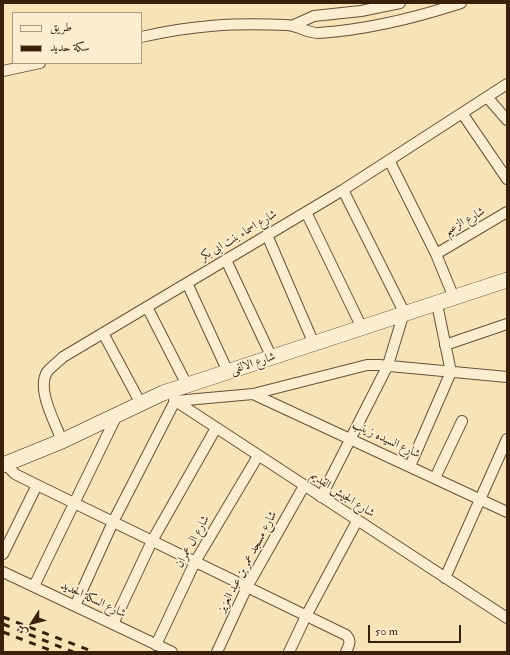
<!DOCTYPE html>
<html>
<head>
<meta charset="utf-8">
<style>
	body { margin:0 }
	#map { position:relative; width:510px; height:655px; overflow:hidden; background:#f7e4b6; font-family:"IM FELL Double Pica",Amiri,serif }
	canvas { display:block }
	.frame { position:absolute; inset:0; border:4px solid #3a1f0b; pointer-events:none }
	.legend { position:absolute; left:12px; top:12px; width:130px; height:52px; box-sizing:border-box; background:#faedd0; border:1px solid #ad9b81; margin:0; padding:5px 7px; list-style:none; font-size:12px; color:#3a1f0b }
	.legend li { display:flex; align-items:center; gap:8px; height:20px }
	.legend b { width:20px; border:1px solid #ad9b81 }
	.north { position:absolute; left:12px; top:603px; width:40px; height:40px; -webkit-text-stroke:3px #faedd0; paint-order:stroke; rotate:234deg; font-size:11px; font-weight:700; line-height:16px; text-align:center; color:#3a1f0b }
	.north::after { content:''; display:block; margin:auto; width:14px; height:18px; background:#3a1f0b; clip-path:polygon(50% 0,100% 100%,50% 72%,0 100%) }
	.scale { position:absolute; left:368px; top:625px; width:93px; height:18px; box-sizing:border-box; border:2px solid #3a1f0b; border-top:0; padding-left:5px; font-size:12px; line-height:14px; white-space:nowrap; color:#3a1f0b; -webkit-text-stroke:3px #faedd0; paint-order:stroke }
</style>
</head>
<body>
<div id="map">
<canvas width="510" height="655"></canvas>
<div class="frame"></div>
<ul class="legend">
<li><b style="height:5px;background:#faedd0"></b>طريق</li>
<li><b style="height:5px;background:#3a1f0b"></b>سكة حديد</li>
</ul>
<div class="north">ش</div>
<div class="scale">50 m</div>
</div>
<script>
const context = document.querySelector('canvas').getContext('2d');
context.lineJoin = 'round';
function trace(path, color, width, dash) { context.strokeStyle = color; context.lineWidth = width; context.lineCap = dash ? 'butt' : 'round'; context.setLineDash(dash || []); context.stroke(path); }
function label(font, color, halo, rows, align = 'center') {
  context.font = font + ' "IM FELL Double Pica",Amiri,serif'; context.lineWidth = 3.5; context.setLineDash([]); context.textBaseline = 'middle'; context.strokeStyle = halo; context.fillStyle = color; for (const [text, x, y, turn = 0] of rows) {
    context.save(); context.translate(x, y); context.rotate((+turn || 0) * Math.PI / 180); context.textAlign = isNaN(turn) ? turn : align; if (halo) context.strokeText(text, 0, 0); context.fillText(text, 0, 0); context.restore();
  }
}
const street = new Path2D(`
	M294,25L314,16L361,11L400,3
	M141,37C194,25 232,23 286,25C297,25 307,33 318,33C366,30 415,18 461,3
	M3,71L40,63
	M487,97L507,120
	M462,113L507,179
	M389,160L436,254L454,298
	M306,212L362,328
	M267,235L314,344
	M436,254L507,212
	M226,260L272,358
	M187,283L228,372
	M147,307L187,385
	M103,333L141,404
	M445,345L507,324
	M253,394L507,512
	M174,400L507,618
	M62,441C56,424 36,390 47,372C51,367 58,362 63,357L343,190L507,84
	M5,464L15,474L37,485L346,635C352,641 349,645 346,652
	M410,466L451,372L437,304
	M435,478L462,421
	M321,497L388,365L402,319L405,314L343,190
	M3,554L37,485
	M3,572L172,652
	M445,578L507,439
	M34,586L117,415
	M75,606L113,522L175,401L253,394L367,365H379L507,377
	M113,624L152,541L216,428
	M156,645L195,562L258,456
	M217,652L247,587L304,486
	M289,652L306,616L357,521`);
const secondary = new Path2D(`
	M3,465L62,441L163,393L507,280`);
trace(street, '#695036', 12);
trace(secondary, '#3a1f0b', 16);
trace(street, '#faedd0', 10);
trace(secondary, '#faedd0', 15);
trace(new Path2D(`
	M3,617L94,652
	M3,624L73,652
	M3,632L55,652`), '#3a1f0b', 3, [7, 7]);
label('12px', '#3a1f0b', '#faedd0', [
	["شارع الزعيم",465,222,-30],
	["شارع اسماء بنت ابى بكر",239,236,-31],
	["شارع الالفى",253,364,-18],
	["شارع السيده زينب",386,440,25],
	["شارع الجيش القديم",342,495,33],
	["شارع ال عمران",193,542,-61],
	["شارع مسجد عمر بن عبد العزيز",248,562,-62],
	["شارع السكة الحديد",93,600,25]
]);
</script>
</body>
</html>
